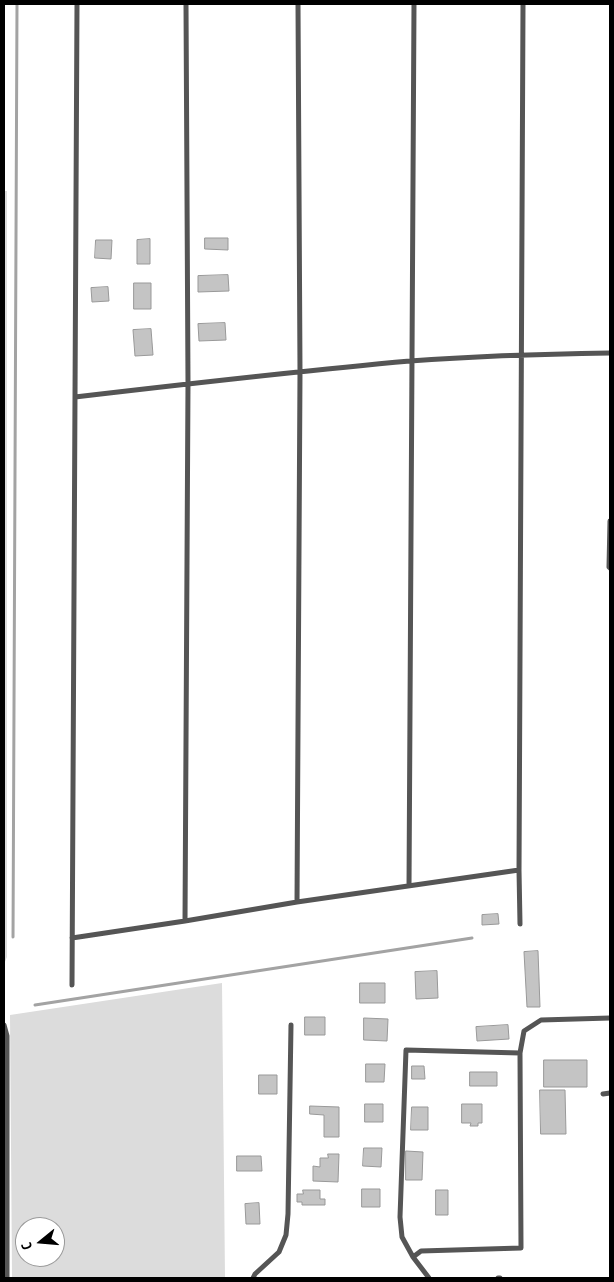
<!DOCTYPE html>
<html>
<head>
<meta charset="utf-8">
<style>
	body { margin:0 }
	#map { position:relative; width:614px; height:1282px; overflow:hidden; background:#fff; font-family:"PT Sans Narrow",sans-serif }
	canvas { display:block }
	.frame { position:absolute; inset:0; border:5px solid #000; pointer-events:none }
	.north { position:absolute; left:15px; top:1217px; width:50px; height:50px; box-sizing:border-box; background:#fff; border:1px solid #999; border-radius:50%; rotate:253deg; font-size:14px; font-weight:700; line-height:20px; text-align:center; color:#000 }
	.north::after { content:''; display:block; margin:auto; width:18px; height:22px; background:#000; clip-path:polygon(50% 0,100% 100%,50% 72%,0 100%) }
</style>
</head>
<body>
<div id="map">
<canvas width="614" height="1282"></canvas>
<div class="frame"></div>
<div class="north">С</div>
</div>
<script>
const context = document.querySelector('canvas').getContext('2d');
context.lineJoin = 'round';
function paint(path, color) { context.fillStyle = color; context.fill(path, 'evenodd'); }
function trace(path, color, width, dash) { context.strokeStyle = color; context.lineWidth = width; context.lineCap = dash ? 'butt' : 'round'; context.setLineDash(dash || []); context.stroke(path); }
paint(new Path2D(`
	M4,191H7V957L4,964Z
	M222,983L225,1278H12L10,1015ZM25,1227H55V1257H25Z`), '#dcdcdc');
trace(new Path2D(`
	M13,937L17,4
	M35,1005L472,938`), '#a3a3a3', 3);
const building = new Path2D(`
	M205,238H228V250L205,249Z
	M150,239V264H137V240Z
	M96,240H112L111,259L95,258Z
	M228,275L229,291L198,292V276Z
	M134,283H151V309H134Z
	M108,287L109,301L92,302L91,288Z
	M225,323L226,340L199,341L198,324Z
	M151,329L153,355L135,356L133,330Z
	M498,914L499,924L482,925V915Z
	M538,951L540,1007H527L524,952Z
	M437,971L438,998L416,999L415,972Z
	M360,983H385V1003H360Z
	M305,1017H325V1035H305Z
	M364,1018L388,1019L387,1041L364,1040Z
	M508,1025L509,1039L477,1041L476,1027Z
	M544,1060H587V1087H544Z
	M366,1064H385L384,1082H366Z
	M412,1066H424L425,1079H412Z
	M470,1072H497V1086H470Z
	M259,1075H277V1094H259Z
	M540,1090H565L566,1134H541Z
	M365,1104H383V1122H365Z
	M462,1104H482V1123H478V1126H470L471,1123H462Z
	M310,1106L339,1107V1137H324V1115L310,1114Z
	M412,1107H428V1130H411Z
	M364,1148H382L381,1167L363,1166Z
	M406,1151L423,1152L422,1180H406Z
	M328,1154H339L338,1182L313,1181V1166L320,1167V1158H328Z
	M237,1156H261L262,1171H237Z
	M362,1189H380V1207H362Z
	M303,1190H320V1199H325V1205H302V1202H297V1194H303Z
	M436,1190H448V1215H436Z
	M259,1203L260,1224H246L245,1204Z`);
paint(building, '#c4c4c4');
trace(building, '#999', 1);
trace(new Path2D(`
	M75,397C186,384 298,371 410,361C477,356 543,354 610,353
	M610,521L609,567L610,568
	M409,886L414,4
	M297,902L300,372L298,4
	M185,921L188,383L186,4
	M520,924L519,870L523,4
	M72,938L185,921L297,902L519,870
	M72,985L77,4
	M4,1025L7,1036V1278
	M603,1094L610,1093
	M413,1257L421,1251L521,1248L520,1053L524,1031L541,1020L610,1018
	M253,1278L255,1274L279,1252L286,1235L288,1214L291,1025
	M429,1278L413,1257L402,1237L400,1217L406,1050L520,1053
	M498,1278H500`), '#555', 5);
</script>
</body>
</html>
